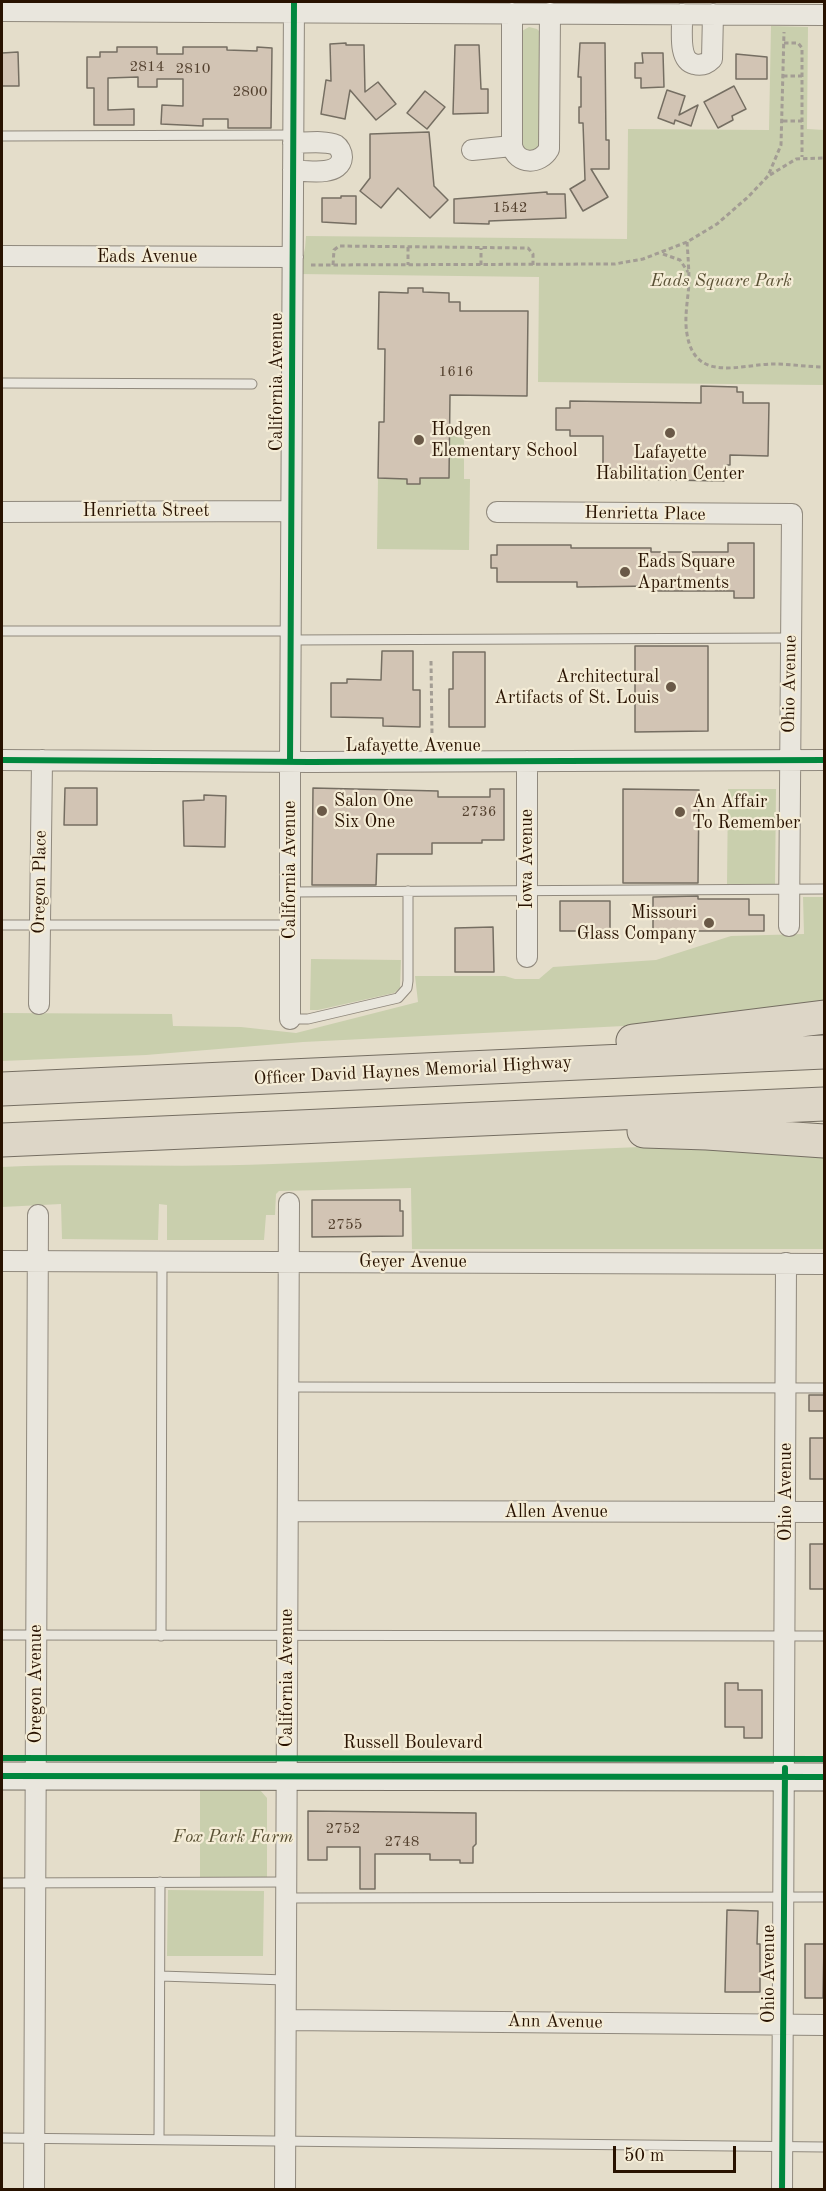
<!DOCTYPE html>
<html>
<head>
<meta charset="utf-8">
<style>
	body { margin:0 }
	#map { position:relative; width:826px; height:2191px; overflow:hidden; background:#e4ddca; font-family:"Old Standard TT",serif }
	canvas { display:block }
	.frame { position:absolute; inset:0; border:3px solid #281200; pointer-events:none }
	.scale { position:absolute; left:613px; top:2146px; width:123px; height:27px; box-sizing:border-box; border:3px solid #281200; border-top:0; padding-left:8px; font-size:18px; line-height:21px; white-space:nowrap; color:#281200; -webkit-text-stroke:4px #f4ecd6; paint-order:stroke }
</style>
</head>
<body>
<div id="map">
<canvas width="826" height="2191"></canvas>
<div class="frame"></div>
<div class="scale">50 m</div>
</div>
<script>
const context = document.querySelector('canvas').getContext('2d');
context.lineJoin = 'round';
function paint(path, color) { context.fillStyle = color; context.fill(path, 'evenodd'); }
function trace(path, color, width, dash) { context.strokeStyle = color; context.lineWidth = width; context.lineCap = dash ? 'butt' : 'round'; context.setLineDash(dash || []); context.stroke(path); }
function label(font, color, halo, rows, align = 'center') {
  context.font = font + ' "Old Standard TT",serif'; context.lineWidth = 4.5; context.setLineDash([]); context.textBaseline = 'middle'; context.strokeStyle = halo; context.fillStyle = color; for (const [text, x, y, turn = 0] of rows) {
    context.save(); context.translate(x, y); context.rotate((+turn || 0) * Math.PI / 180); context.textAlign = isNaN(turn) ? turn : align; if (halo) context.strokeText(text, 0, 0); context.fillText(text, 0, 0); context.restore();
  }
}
paint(new Path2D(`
	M771,26L808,27L807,129L824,130V385L538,382L539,277L299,274L305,248L306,236L627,239L628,129L769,130Z
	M529,27L537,29L541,33V143L537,150L527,151L520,146L522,31Z
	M449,425H464V479H470L469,550L377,549L378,478L407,479L420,484V478H448Z
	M728,789H776L775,885L727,884Z
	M803,897H824V1010L724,1021L303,1042L146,1055L2,1061V1013L172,1014L173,1026L241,1027L296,1033L418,1002L415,976H505L515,979H539L553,967L656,960L731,936L804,934Z
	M311,959L401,960L400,988L394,993L318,1010H310Z
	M699,1145L824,1154V1249H412L411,1188L279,1191L276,1194L275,1215H266L264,1240H167V1205L159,1204L158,1240L62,1239L61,1204L2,1207V1167C92,1163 183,1168 273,1164C415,1159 557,1149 699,1145Z
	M200,1790H260L267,1798V1877H200Z
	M168,1890L264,1891L263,1956H167Z`), '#c9cfad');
const building = new Path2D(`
	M346,43V45H364L365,92L378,82L396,104L376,120L350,90L345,119L321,114L326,80L331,81L330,44Z
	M580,43H605L606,140H609V169H591L608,197L583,211L570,189L585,180L583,123H579V107H581V77H578Z
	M455,45H479L481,89H488V113L453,114Z
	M117,47H157V54H183V47H227V50L257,51V47L272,48L271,128H228V119H203V126L161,124L162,105L183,106V79H157V87H138V77L108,78V110L134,109V125H94V88H87V57H100V52H117Z
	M18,52L19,86H2V53Z
	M642,53H663L664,87L641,88V78H635V63H643Z
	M736,54L767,57V79H736Z
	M734,86L746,109L732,116L733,120L718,128L704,102Z
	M667,90L685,96L679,115L698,105L691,126L675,120L674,124L658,118Z
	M425,91L445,107L427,129L407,113Z
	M429,132L434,186L448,200L430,218L398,188L381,208L360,191L370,178V134Z
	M547,192V194H565L566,218L489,221V224L454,223V199Z
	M341,196H356V224L322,222V198H341Z
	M408,288H423V292L449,293V302H460V311H528L527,396L450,395L449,478H420V484H407V479L378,478L379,422H384L385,349H378L379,292L408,293Z
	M701,386L737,387V392H743V403H769L768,456L730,455V465H725L724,481L610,479V464H603V436H570V430H556V408H570V401L701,403Z
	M728,543H754V598H734V591H655V586L577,587V582H497V568H491V555H497V545H571V548H651V552H728Z
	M635,646H708V731L635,732Z
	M382,651H413V690H420V727L383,726V718L331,717V683H347V679L381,680Z
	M453,652H485V727H449V689H453Z
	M65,788H97V825H64Z
	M313,788L438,791V797H490V789H504V840H482V843H432V854H377L376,885H312Z
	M623,789L699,790L698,883H623Z
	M204,795L226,796L225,847L184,846L183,801L204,800Z
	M698,896V899H749V915H764V931H653V897Z
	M560,901H610V931H560Z
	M493,927L494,972H455V928Z
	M312,1200H400V1211H403V1236L312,1237Z
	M809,1395H825V1411H809Z
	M810,1438H825V1479H810Z
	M810,1544H825V1589H810Z
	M725,1683H738V1690H762V1738H744V1727H725Z
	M308,1811L476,1813V1844L473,1847V1863H460V1860H430V1854H375V1889H360V1847H327V1860H308Z
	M727,1910L758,1911L757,1944H760V1992H725Z
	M805,1944H824L823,1998H805Z`);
paint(building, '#d2c4b4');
trace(building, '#756e62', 1.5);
const service = new Path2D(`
	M2,136L294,135
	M2,383L252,384
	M2,631H290
	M290,640L790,638
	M290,892L824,889
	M2,925H290
	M290,1019H308L398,998L407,988L408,981V891
	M288,1387L824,1388
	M2,1635L824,1636
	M161,1636L162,1261
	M2,1883L286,1882
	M286,1898L824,1897
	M160,1976L286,1980
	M2,2138L824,2147
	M159,2139L160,1882`);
const minor = new Path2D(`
	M2,11L824,15
	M512,13V146C517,165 540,165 549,149L550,13
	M682,14C683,28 677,60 694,64C701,66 707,64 712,59L713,14
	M472,150L512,146
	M293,170C306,171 341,177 342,157C342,152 339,147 336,145C325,140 305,143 293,143
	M2,256L293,257
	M2,512L291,511
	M497,512L792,514L789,926
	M2,760L310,762L824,760
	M527,957V761
	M39,1004L42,760
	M290,1019V762L294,2
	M2,1261L824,1264
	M288,1511L824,1512
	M286,2020L824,2025
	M34,2190L38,1215
	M285,2190L289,1203
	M782,2190L786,1263`);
const secondary = new Path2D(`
	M2,1776L824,1777`);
const motorway = new Path2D(`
	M633,1041L824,1017
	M2,1089L824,1052
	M644,1131L707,1133L824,1141
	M2,1140L824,1104`);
trace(service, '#90897d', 11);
trace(minor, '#90897d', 22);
trace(secondary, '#756e62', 29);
trace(motorway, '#756e62', 35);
trace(new Path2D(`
	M784,43H798L802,48V157
	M783,76H802
	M783,121H802
	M770,175L796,159L824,158
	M687,242C688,256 689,270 689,283C688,300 684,317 687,334C695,384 741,364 774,364C791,364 808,367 824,367
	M408,247V265
	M663,254L680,260L688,272
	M311,265L615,264L643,259L687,242L717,224L748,197L768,176L781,145L784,32
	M333,265L334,250L339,246L528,248L533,254V265
	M481,265V248
	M431,661L432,735`), '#a39d94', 3, [4.5, 3]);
trace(service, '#e9e6dd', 9);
trace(minor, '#e9e6dd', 20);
trace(secondary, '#e9e6dd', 27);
trace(motorway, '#ddd6c7', 33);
trace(new Path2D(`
	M2,760L310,762L824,760
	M290,762L294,2
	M2,1758L824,1759
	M2,1776L824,1777
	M782,2190L785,1768`), '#00873e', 6);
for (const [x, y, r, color] of [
	[670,433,6,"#6a5947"],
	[419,440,6,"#6a5947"],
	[625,572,6,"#6a5947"],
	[671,687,6,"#6a5947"],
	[322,811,6,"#6a5947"],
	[680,812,6,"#6a5947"],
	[709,923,6,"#6a5947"]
]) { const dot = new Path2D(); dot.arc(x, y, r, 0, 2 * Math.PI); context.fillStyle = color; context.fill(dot); trace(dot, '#f4ecd6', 2); }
label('15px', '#53402e', null, [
	["2814",147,67],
	["2810",193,69],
	["2800",250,92],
	["1542",510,208],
	["1616",456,372],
	["2736",479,812],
	["2755",345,1225],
	["2752",343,1829],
	["2748",402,1842]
]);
label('18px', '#281200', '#f4ecd6', [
	["Eads Avenue",147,257],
	["California Avenue",277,382,-90],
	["Henrietta Street",146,511],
	["Henrietta Place",645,514,1],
	["Ohio Avenue",790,684,-89],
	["Lafayette Avenue",413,746],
	["Iowa Avenue",527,859,-90],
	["California Avenue",290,870,-90],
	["Oregon Place",40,882,-89],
	["Officer David Haynes Memorial Highway",413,1071,-3],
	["Geyer Avenue",413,1262],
	["Ohio Avenue",786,1492,-90],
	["Allen Avenue",556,1512],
	["California Avenue",287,1678,-90],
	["Oregon Avenue",36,1684,-90],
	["Russell Boulevard",413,1743],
	["Ohio Avenue",769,1974,-90],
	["Ann Avenue",555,2022,1]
]);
label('italic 18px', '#595034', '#f4ecd6', [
	["Eads Square Park",721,281],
	["Fox Park Farm",233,1837]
]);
label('18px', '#281200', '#f4ecd6', [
	["Hodgen",431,430],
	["Elementary School",431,451],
	["Lafayette",670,453,"center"],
	["Habilitation Center",670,474,"center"],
	["Eads Square",637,562],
	["Apartments",637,583],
	["Architectural",659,677,"right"],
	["Artifacts of St. Louis",659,698,"right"],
	["Salon One",334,801],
	["Six One",334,822],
	["An Affair",692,802],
	["To Remember",692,823],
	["Missouri",697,913,"right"],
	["Glass Company",697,934,"right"]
], 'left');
</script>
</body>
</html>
